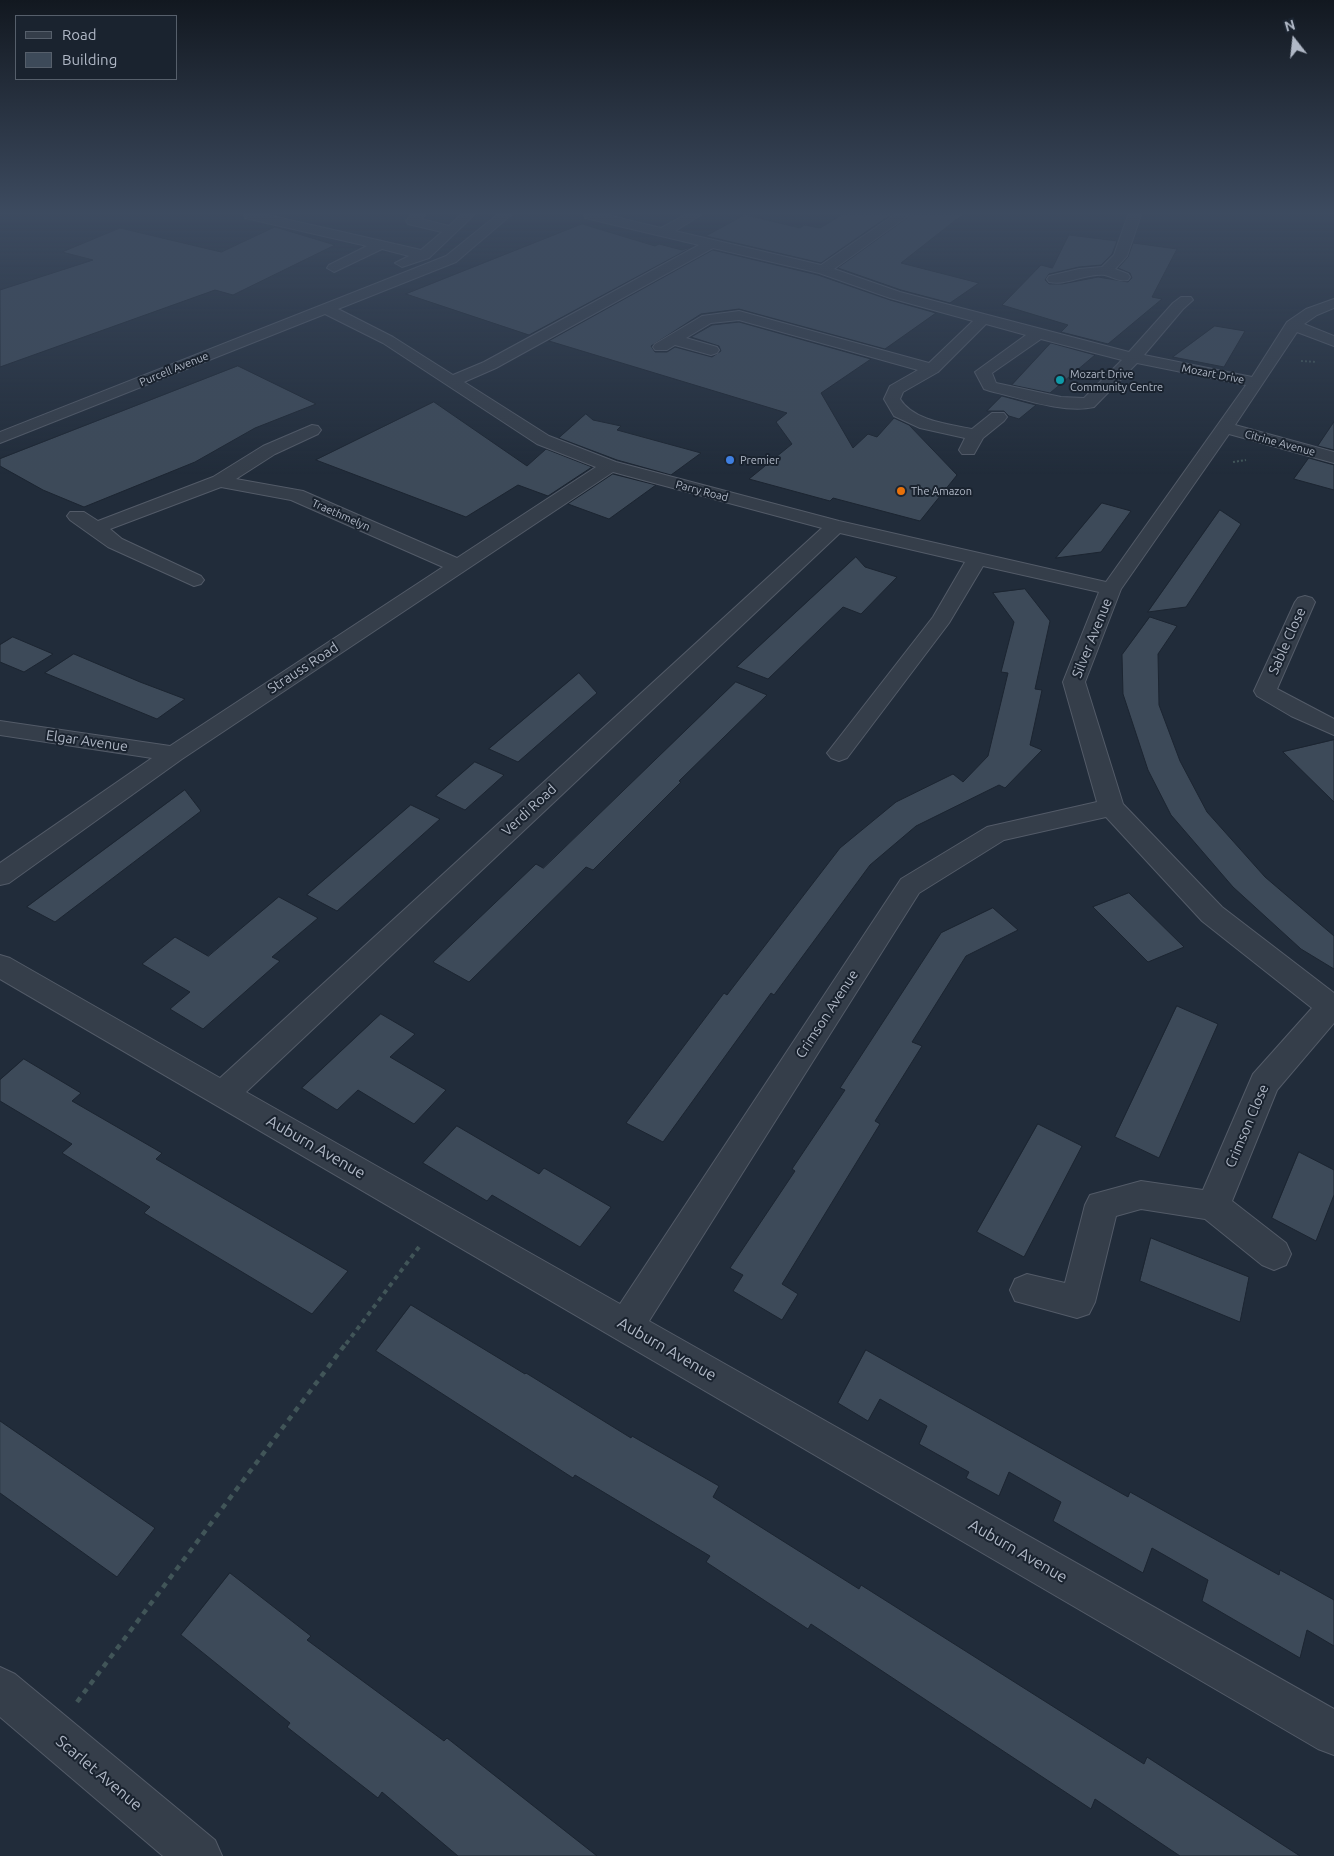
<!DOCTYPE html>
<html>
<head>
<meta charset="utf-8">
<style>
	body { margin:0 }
	#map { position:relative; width:1334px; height:1856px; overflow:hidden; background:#212c3a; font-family:Ubuntu,sans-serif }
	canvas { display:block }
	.legend { position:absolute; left:15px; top:15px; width:162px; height:65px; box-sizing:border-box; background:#1a232f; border:1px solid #565f6b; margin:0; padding:6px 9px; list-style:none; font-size:15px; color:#b0b8c6 }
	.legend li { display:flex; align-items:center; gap:10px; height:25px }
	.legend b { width:25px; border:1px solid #565f6b }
	.north { position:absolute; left:1269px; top:15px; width:50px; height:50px; -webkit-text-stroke:4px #1a232f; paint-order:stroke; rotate:344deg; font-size:14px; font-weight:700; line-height:20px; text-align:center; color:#b0b8c6 }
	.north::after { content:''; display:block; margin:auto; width:18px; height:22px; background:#b0b8c6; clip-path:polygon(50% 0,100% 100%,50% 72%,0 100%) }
</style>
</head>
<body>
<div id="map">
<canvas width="1334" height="1856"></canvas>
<ul class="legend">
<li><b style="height:6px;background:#353e4a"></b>Road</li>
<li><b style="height:14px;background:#3d4a59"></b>Building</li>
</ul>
<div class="north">N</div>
</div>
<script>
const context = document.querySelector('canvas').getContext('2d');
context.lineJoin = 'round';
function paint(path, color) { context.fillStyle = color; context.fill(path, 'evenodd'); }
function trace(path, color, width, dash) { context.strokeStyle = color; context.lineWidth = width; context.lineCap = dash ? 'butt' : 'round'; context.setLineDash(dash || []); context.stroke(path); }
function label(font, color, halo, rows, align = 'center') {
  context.font = font + ' Ubuntu,sans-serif'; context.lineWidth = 4; context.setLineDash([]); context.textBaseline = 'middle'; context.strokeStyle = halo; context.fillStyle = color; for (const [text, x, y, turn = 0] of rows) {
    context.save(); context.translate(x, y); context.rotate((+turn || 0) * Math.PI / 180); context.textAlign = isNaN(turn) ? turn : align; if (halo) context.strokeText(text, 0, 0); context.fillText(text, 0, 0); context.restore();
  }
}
const building = new Path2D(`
	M745,215L800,228L804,225L820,228L842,215H890L821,263L706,236Z
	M911,215H962L901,263L979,283L950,303L901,290L838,268Z
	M582,224L655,246L659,244L682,250L694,246L529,335L406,294Z
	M275,227L335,245L233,295L215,290L0,367V290L93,260L62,252L120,228L221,252Z
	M1069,235L1117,241L1112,254L1101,265L1079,267L1049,274L1045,280L1049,284H1062L1098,277L1128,282L1132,278L1130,273L1118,268L1128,257L1133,243L1177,249L1152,297L1162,299L1108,344L1061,332L1068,325L1002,305L1041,265L1052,268Z
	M713,250L818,275L890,300L936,313L885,349L739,309L701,314L651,346L655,352H667L675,347L712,357L721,351L719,346L691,337L712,325L739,322L871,359L821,393L853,448L868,434L877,437L894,418L909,425L957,475L920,521L833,498L830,501L749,479L792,444L776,422L787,413L549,341Z
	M1215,326L1245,331L1224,367L1173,357Z
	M1051,343L1095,355L1050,393L1012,385Z
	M238,366L316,404L255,428L195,462L84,507L43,490L0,466V459Z
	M1002,396L1028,403L1036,405L1019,419L1009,416L1004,411H987Z
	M434,402L527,466L546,449L592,467L548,496L518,485L466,517L316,460Z
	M586,414L593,420L621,426L617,430L701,453L671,475L617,460L559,438Z
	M1334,422V450L1318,446Z
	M1309,458L1334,465V490L1294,479Z
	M613,474L656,485L609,519L568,504Z
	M1102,503L1131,511L1101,552L1056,558Z
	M1220,510L1241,524L1186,607L1148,612Z
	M856,557L865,567L897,577L861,614L843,607L768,679L737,667Z
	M1025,589L1050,621L1035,689L1042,690L1030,745L1042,750L1005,788L999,785L916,826L870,865L774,995L771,993L663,1142L626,1123L724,993L727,995L840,848L896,802L953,774L963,782L988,756L1008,673L1001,672L1014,622L993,593Z
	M1150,617L1177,626L1158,654L1159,705L1180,761L1207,812L1265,877L1334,936V969L1301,949L1233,887L1171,815L1148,770L1123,694L1122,655Z
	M13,637L53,654L24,672L0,662V645Z
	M74,654L140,682L185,699L157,719L45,673Z
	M579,673L597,693L518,762L489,749Z
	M736,682L767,695L679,781L681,782L593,870L586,867L469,982L433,962L536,864L543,868Z
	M1334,740V802L1283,752Z
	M475,762L504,775L465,810L436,796Z
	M185,790L201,811L55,922L27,907Z
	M411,805L440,819L337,911L307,895Z
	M1129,893L1184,947L1148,962L1093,907Z
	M279,897L318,918L272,957L280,961L203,1029L170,1009L190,992L142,964L175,937L208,956Z
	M993,908L1018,930L966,956L912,1042L922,1046L875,1121L880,1124L782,1284L798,1294L782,1320L733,1291L743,1275L730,1268L795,1171L792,1169L845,1090L840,1088L941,933Z
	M1177,1006L1218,1024L1159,1158L1115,1137Z
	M381,1014L415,1034L390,1057L446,1090L414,1124L358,1090L337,1110L302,1088Z
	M24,1059L81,1093L72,1101L162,1153L156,1159L348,1271L312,1314L144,1213L150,1207L62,1153L72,1144L0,1101V1080Z
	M1038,1124L1082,1146L1024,1257L977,1232Z
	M457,1126L539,1174L544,1168L611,1207L580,1247L492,1195L487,1201L423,1163Z
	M1299,1152L1334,1170V1195L1316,1241L1272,1218Z
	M1151,1238L1249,1277L1240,1322L1140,1281Z
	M411,1305L525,1374L526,1373L631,1438L632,1436L719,1486L713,1497L859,1589L861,1585L1144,1764L1147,1757L1300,1856H1180L1095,1799L1091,1809L811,1624L808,1629L706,1562L710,1556L575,1475L573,1478L376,1351Z
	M866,1350L1128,1497L1130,1492L1279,1575L1280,1570L1334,1600V1646L1307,1630L1300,1658L1202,1601L1208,1580L1152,1548L1143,1573L1053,1521L1061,1502L1009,1472L999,1496L966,1478L969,1472L919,1444L927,1426L880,1399L868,1421L838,1403Z
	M0,1421L155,1528L117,1577L0,1493Z
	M230,1573L311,1636L307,1640L444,1741L447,1738L597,1856H458L382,1792L378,1798L287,1727L290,1723L181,1635Z`);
paint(building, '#3d4a59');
trace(building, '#1c2531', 1);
const minor = new Path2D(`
	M244,215H268L421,250L442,232L408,224L406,221L411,215H425L422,219L449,226L460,215H474L429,258L402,267L395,263L409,256L382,249L334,272L327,268L329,265L367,246L245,218Z
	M497,215H511L456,262L338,309L393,337L453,375L484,362L699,245L585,218L584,215H608L661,228L685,215H701L675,231L821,265L894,215H909L834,269L900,292L1129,352L1173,303L1181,297H1191L1193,300L1183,309L1144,355L1252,377L1287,322L1306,309L1334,299V308L1317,315L1304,324L1334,336V346L1297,332L1235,425L1334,452V463L1229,434L1121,589L1085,682L1123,804L1222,907L1334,993V1023L1277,1090L1232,1201L1286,1243L1291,1254L1286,1265L1274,1270L1262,1265L1205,1219L1141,1209L1116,1216L1095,1302L1089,1314L1077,1318L1015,1301L1010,1290L1015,1279L1027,1274L1065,1283L1085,1205L1090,1195L1141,1181L1203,1190L1253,1074L1312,1008L1202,921L1106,817L1004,840L919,893L649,1321L1334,1709V1755L1318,1749L0,979V955L10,958L220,1078L822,528L613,472L182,759L9,883L0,885V863L152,758L0,735V721L170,746L443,567L291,500L221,487L110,529L122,539L201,576L204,580L201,584L194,586L108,547L70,520L67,516L70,512H84L98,521L213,477L263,446L312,425L318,426L321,430L318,434L275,454L236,479L303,491L457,558L596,467L537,444L383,343L325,314L0,443V432L446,256ZM713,248L819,273L890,298L973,321L929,363L739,311L702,316L655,344L653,347L655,350H667L675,345L711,355L717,353L719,350L717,347L686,338L711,323L739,320L918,370L890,386L884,399L894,416L920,428L965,438L959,450L962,454H974L983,438L1004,421L1007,417L1004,413H992L972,429C948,424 914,421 900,399L903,392L938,372L986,324L1026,335L975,372L984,389L990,391C1020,398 1064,414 1094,407L1137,363L1246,385L1106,582L839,521L616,462L549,436L464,382L496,368ZM1041,339L1122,360L1084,398L1061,397L996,383L992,373ZM840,533L965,562L933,617L831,748L827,753L831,758L839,761L847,758L949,623L983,566L1099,592L1063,682L1097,802L987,827L901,879L620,1304L246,1092Z
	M1128,215H1141L1127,256L1115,269L1128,274L1130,277L1128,280C1119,282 1113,277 1105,275C1086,273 1066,286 1049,282L1047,279L1049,276L1079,269L1102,267L1114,255Z
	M1305,596L1312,598L1315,602L1277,689L1334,719V735L1291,716L1257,696L1254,691L1295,602L1298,598Z
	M0,1667L15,1674L215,1840L222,1856H163L0,1717Z`);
trace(minor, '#535b68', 2);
trace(new Path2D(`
	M1301,361L1317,362
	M1233,462L1246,460`), '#415558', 2, [2, 2]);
trace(new Path2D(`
	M346,1344L419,1247`), '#415558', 4, [4.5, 4.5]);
trace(new Path2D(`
	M77,1702L347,1342`), '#415558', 4.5, [5.5, 5.5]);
paint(minor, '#353e4a');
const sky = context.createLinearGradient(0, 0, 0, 475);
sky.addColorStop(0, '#121820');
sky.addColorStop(0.45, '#3d4b60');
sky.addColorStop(1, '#3d4b6000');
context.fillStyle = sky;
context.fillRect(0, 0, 1334, 475);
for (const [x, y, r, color] of [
	[1060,380,5,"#0f9aa8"],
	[730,460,5,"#3f7fe0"],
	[901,491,5,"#e8710a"]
]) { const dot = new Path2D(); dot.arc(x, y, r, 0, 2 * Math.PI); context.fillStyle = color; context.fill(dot); trace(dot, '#1a232f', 2); }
label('11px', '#b0b8c6', '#1a232f', [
	["Purcell Avenue",174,369,-22],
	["Mozart Drive",1213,374,11],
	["Citrine Avenue",1280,443,15],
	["Parry Road",702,491,15],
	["Traethmelyn",341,515,24]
]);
label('11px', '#b0b8c6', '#1a232f', [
	["Mozart Drive",1070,374],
	["Community Centre",1070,387],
	["Premier",740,460],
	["The Amazon",911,491]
], 'left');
label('14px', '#b0b8c6', '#1a232f', [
	["Silver Avenue",1092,638,-68],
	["Sable Close",1287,641,-66],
	["Strauss Road",303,668,-33],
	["Elgar Avenue",87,741,8],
	["Verdi Road",529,810,-43],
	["Crimson Avenue",827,1014,-57],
	["Crimson Close",1247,1126,-67]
]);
label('16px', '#b0b8c6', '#1a232f', [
	["Auburn Avenue",316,1147,30],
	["Auburn Avenue",667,1349,30],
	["Auburn Avenue",1018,1551,30],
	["Scarlet Avenue",99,1773,40]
]);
</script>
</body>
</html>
